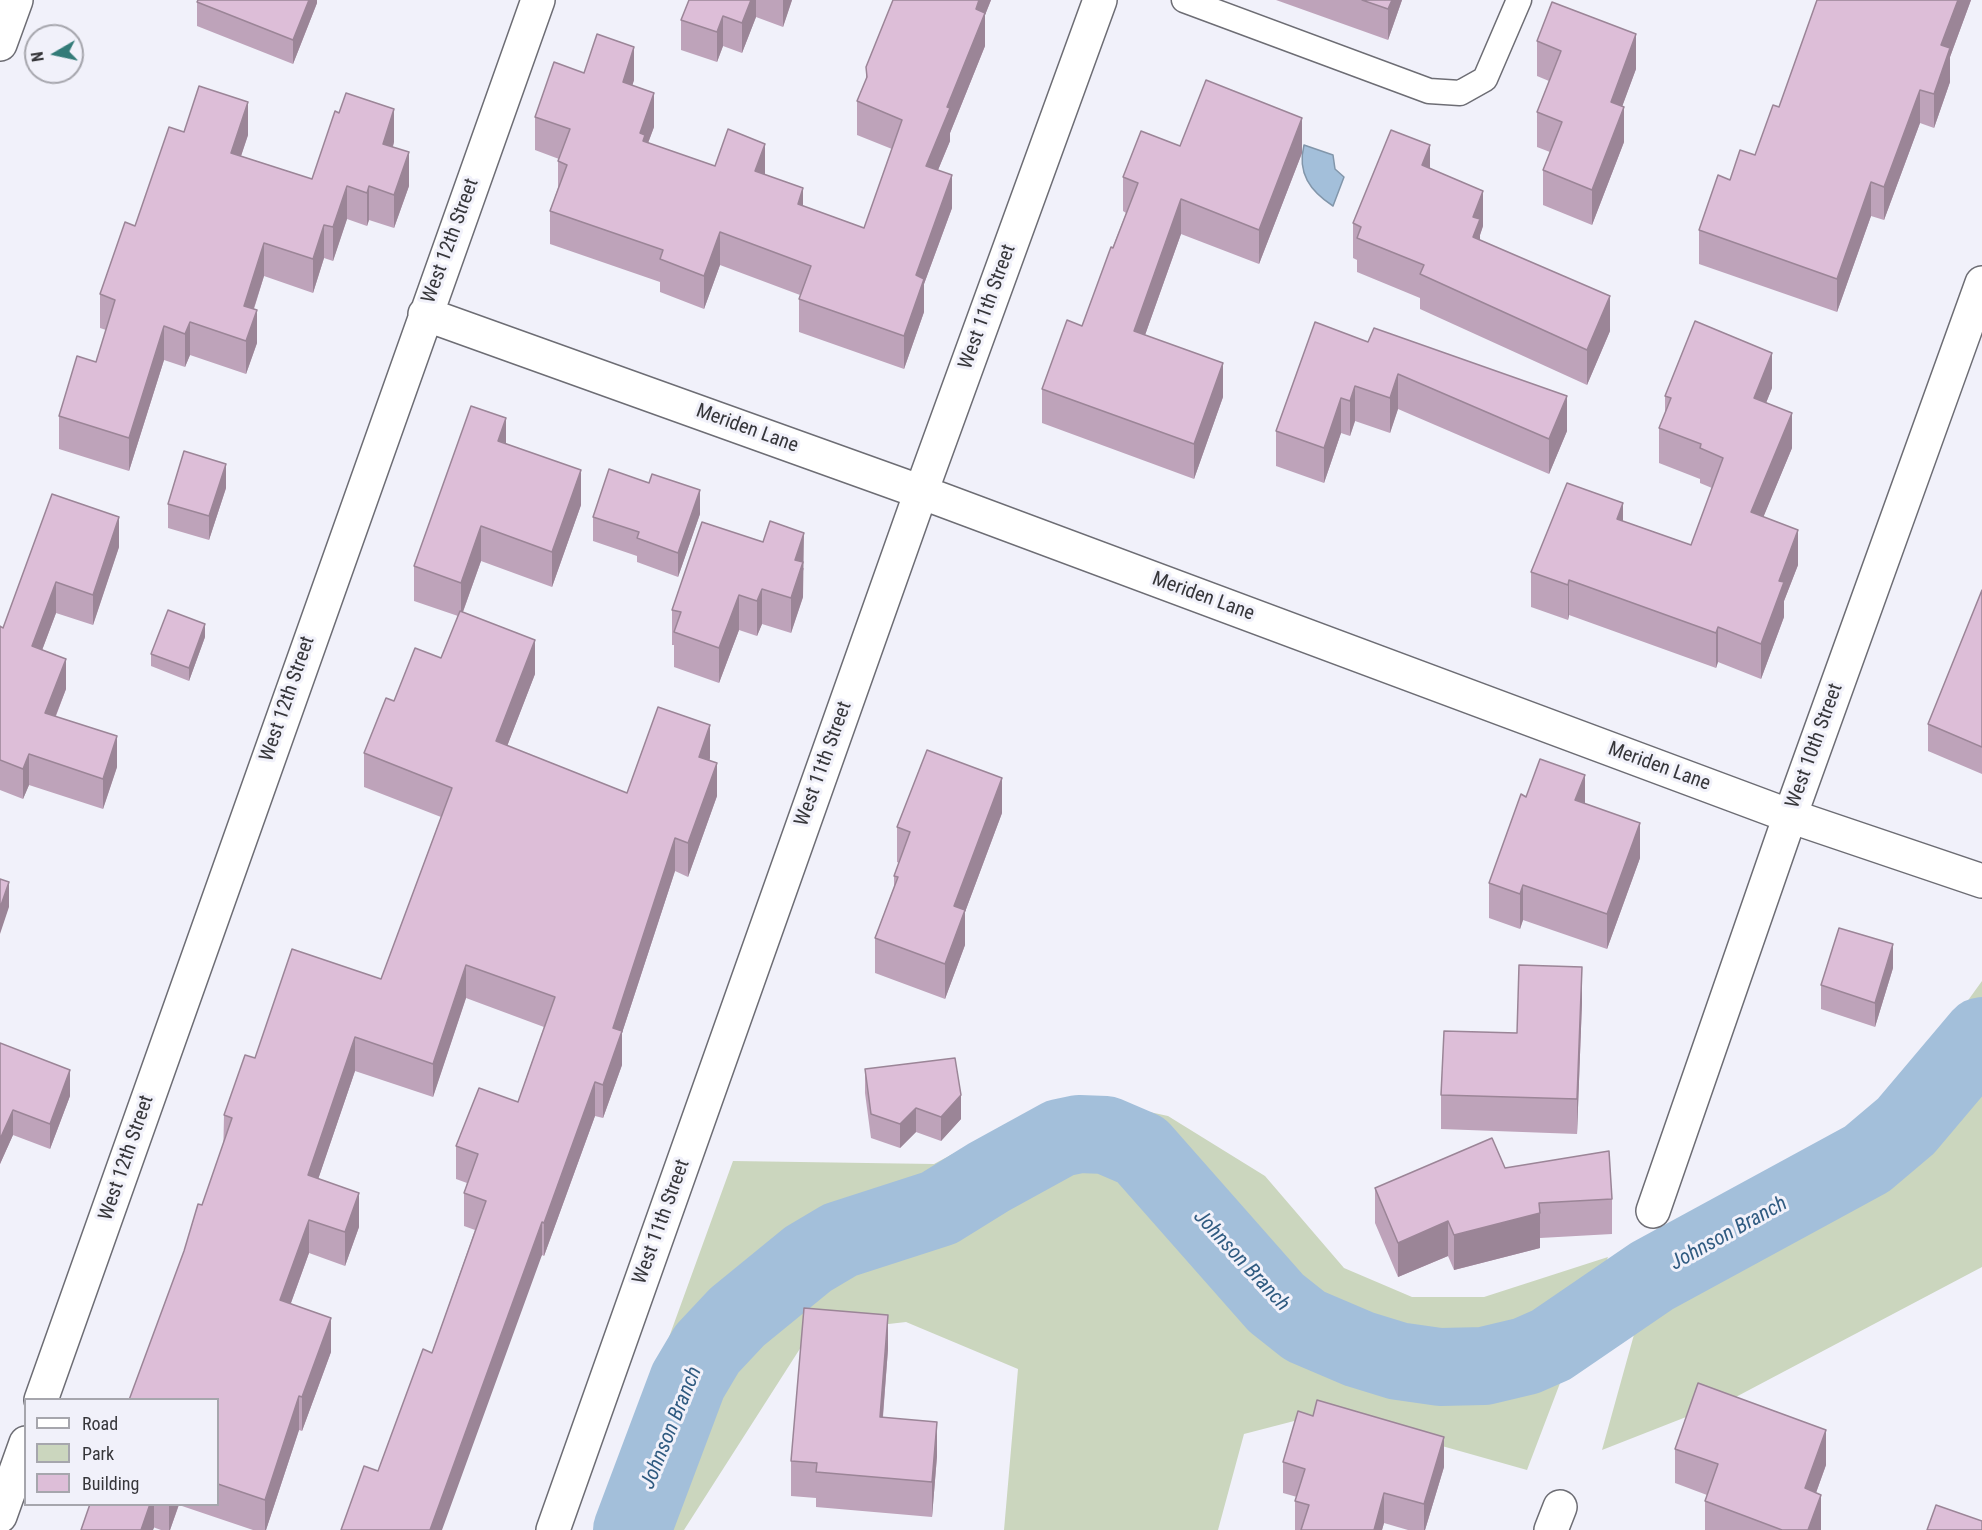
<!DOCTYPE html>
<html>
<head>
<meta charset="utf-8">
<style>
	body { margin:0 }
	#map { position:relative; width:1982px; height:1530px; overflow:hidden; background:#f1f1fa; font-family:"Roboto Condensed",sans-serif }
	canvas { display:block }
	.legend { position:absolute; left:24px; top:1398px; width:195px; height:108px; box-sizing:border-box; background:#f1f1fa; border:2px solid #a6a6ad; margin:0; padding:8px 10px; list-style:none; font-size:18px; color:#36363a }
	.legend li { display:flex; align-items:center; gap:12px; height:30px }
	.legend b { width:30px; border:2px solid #a6a6ad }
	.north { position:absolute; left:24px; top:24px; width:60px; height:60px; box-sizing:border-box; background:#f1f1fa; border:2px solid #a6a6ad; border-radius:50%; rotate:261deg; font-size:16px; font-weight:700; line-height:24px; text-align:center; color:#36363a }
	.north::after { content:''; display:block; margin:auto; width:21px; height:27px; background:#337b78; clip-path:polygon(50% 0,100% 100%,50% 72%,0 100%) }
</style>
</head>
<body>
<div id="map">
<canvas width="1982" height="1530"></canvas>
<ul class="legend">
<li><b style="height:8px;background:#fff"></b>Road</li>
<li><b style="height:16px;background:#cbd6be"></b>Park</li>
<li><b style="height:16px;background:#ddbed8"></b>Building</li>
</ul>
<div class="north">N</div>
</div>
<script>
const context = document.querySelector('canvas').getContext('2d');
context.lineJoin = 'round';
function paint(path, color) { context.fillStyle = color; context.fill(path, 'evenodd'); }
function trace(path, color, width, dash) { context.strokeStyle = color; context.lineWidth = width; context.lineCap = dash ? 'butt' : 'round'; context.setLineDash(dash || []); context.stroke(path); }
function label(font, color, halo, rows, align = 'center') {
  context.font = font + ' "Roboto Condensed",sans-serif'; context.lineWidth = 6; context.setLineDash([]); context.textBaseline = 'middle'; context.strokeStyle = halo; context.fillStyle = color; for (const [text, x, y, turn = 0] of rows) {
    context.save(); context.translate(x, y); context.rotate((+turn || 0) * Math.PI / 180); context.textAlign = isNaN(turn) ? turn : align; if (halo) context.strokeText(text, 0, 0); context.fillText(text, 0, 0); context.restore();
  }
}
paint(new Path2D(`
	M1982,981V1267L1732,1399L1602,1450L1663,1230L1732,1206L1844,1150L1914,1075Z
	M1090,1099L1168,1116L1265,1176L1344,1268L1412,1297H1484L1608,1257L1527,1470L1325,1413L1244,1434L1218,1530H1004L1018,1369L906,1322L810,1333L684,1530H599L733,1161L934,1164L1033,1111Z`), '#cbd6be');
const water = new Path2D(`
	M1304,145L1333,155L1335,169L1344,177L1333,206C1310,191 1297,173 1304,145Z`);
paint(water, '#a3bfda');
trace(water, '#8296aa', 1.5);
trace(new Path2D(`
	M632,1530L688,1381L707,1349L737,1317L808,1259L840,1240L939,1208L989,1177L1060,1138L1079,1134L1106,1135L1141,1150L1276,1303L1305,1326L1359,1349L1398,1361L1440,1367L1484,1366L1526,1356L1551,1345L1652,1276L1867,1159L1906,1126L1982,1036`), '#a3bfda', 78);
const service = new Path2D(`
	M1184,0L1429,91L1460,93L1485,79L1519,0`);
const minor = new Path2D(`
	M0,44L16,0
	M425,314L921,492L1790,816L1982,881
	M1653,1211L1790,816L1982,283
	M41,1400L538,0
	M0,1516L26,1443
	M553,1530L921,492L1100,0
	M1551,1530L1560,1507`);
trace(service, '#6d6d74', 27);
trace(minor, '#6d6d74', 36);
trace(service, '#fff', 24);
trace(minor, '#fff', 33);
paint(new Path2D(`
	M317,0V3L293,64L197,26V2Z
	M689,0H792L783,27L756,17L742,53L723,46L717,62L681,50V20Z
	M893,0H991L985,15V46L950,133V141L938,170L952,208L924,284V312L904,369L799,332V299L800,295L720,265L704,309L660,292V282L550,244V211L558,188V161L559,159L535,150V117L584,73L634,80L632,86L654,127L648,143L715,166L765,174L803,206L864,228L892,149L857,135V101L866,79V67Z
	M1276,0H1402L1388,40Z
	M1817,0H1971L1950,57V82L1934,128L1920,123L1884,220L1871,216L1837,312L1699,264V230L1730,180L1755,155L1779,107Z
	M1537,41L1636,69L1622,106L1624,142L1592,225L1543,205V170L1550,152L1537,147V112L1549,81L1537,76Z
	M184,132L248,135L241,156L312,179L394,142L393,147L409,186L394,228L369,220L367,226L347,219L333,261L324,258L313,293L264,276L254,309L257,343L246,374L190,355L185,367L164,360L129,471L59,449V416L96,362L106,330L100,328V294Z
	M1180,146L1302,153L1259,264L1181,234L1145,335L1223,397L1194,479L1042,423V389L1082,326L1126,213L1123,211V177Z
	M1430,169L1483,226L1480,235V240L1610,331L1587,385L1420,309V298L1357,272V260L1353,258V223Z
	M1315,322L1567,431L1549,474L1398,409L1390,433L1355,421L1350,436L1341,433L1324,483L1276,466V431Z
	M1772,388L1766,403L1792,448L1763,517L1798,565L1784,601V617L1761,679L1718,662L1716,668L1569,615L1568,620L1531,607V572L1623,521L1691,545L1712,488L1700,483V479L1659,463V428L1665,414V396Z
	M506,443L581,505L552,587L481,561L463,612L535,674L507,746L627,793L710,758V760L717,796L688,877L675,871L622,1033V1065L603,1118L595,1116L544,1256L542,1255L378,1471L432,1353L475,1230L464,1226V1193L467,1183L456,1179V1146L518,1102L544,1027L466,998L433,1097L355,1071L318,1179L359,1227L345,1266L309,1253L291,1303L331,1352L302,1431L299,1430L266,1530H253L179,1505L170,1530H161L90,1504H218V1400L224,1115L255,1058L381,979L441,817L364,787V753L394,701L441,658L458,616L414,601V566Z
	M226,488L209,540L168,528V504Z
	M52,494L119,547L93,625L56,613L42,650L66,689L56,716L117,767L103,809L29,785L23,799L0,790V626L3,628Z
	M700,514L678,577L637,562V556L593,541V517Z
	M804,568L803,571V597L791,633L762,624L757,636L739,630L719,683L674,667V645H672V610Z
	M1982,590V774L1928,751V724Z
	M205,637L189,681L151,666V654Z
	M1526,797L1585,803L1640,858L1607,949L1523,920L1520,929L1489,918V883Z
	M1002,813L965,912V945L945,999L875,973V938L894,887V876L899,863L897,862V827Z
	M1893,968L1875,1027L1821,1009V985Z
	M1582,1002L1577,1134L1441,1129V1095L1517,1033Z
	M0,1043L70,1096L50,1149L13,1135L0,1164Z
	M865,1069L961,1119L941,1141L916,1132L900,1148L871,1138L865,1093Z
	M1505,1168L1612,1199V1234L1540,1238V1248L1454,1270L1448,1256L1398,1277L1375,1223V1188Z
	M888,1349L883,1417L937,1456L932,1517L816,1507V1498L791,1496V1461Z
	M1675,1449L1826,1465L1816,1493L1821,1530H1705V1501L1707,1495L1675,1483Z
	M1283,1462L1444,1467L1425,1530H1408L1384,1523L1382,1530H1295V1501L1297,1497L1283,1493Z`), '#bea3ba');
paint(new Path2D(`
	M309,0H317V3L293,64V40Z
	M751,0H756V17L742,53V23Z
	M783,0H792L783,27Z
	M979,0H991L985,15V46L950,133V141L926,199V166L947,107Z
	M1392,0H1402L1388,40V9Z
	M1958,0H1971L1950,57V82L1934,128V94L1941,45Z
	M723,16V46L717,62V32Z
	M1636,34V69L1611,137V102Z
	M634,47V80L623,115V82Z
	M1920,90V123L1884,220V187Z
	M654,93V127L645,151L640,133Z
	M248,102V135L231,186V153Z
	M1624,107V142L1592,225V190Z
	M394,109V142L383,177V144Z
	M1302,118V153L1259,264V230Z
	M765,144V177L755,171Z
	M1430,145V180L1422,165Z
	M409,152V186L394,228V195Z
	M952,175V208L924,284V312L904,369V336L916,275Z
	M1871,182V216L1837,312V279Z
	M347,186V219L333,261V227Z
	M369,186V220L367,226V193Z
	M803,188V221L798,204Z
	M1483,191V226L1480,235V254L1473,272V217Z
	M1181,199V234L1134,366V331Z
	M324,225V258L313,293V259Z
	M720,232V265L704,309V276Z
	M264,243V276L244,339V306Z
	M1610,296V331L1587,385V350Z
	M257,310V343L246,374V341Z
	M190,322V355L185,367V334Z
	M164,326V360L129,471V438Z
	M1772,353V388L1754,433V398Z
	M1223,363V397L1194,479V444Z
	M1398,374V409L1390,433V398Z
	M1355,386V421L1350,436V401Z
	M1567,396V431L1549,474V439Z
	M1341,398V433L1324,483V448Z
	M1792,413V448L1751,547V512Z
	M506,418V453L498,441Z
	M226,464V488L209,540V516Z
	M581,470V505L552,587V552Z
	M700,490V514L678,577V553Z
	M1623,503V538L1617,519Z
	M119,517V547L93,625V595Z
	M481,526V561L461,617V583Z
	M1798,530V565L1784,601V617L1761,679V644L1779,581Z
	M804,533L803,597L791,633V598L795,560Z
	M1569,580V615L1568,620V585Z
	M56,582V613L32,677V646Z
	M762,589V624L757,636V601Z
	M739,595V630L719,683V648Z
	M205,624V637L189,681V668Z
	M1718,627V662L1716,668V633Z
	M535,640V674L496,775V741Z
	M66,659V689L45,743V713Z
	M710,725V758L699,790V757Z
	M117,736V767L103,809V779Z
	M29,754V785L23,799V769Z
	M717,763V796L688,877V843Z
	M1585,775V810L1575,800Z
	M1002,778V813L965,912V945L945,999V964L954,906Z
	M1640,823V858L1607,949V914Z
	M675,838V871L622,1033V1065L603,1118V1085L613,1028Z
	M9,882V907L0,934V908Z
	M1523,885V920L1520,929V894Z
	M1893,944V968L1875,1027V1003Z
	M466,965V998L433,1097V1064Z
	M1582,967V1002L1577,1134V1099Z
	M355,1037V1071L308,1209V1175Z
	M70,1070V1096L50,1149V1124Z
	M595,1082V1116L544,1256V1223Z
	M961,1095V1119L941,1141V1117Z
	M916,1108V1132L900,1148V1124Z
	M13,1110V1135L0,1164V1139Z
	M359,1193V1227L345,1266V1232Z
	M1540,1213V1248L1454,1270V1235Z
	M309,1220V1253L280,1333V1300Z
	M1448,1221V1256L1398,1277V1243Z
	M542,1222V1255L442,1530H430Z
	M888,1315V1349L880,1452V1417Z
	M331,1318V1352L302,1431V1397Z
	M299,1396V1430L266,1530H265V1500Z
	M937,1422V1456L932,1517V1482Z
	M1826,1430V1465L1805,1523V1488Z
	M1444,1437V1467L1425,1530H1424V1504Z
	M1384,1493V1523L1382,1530H1374Z
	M1821,1495V1530H1808Z
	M150,1504H154V1528L153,1530H141Z
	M169,1504H179L170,1530H169Z`), '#9b8597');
const building = new Path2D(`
	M198,0H309L293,40L197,2Z
	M689,0H751L742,23L723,16L717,32L681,20Z
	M893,0H979L976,9L985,13L947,107L950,108L926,166L952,175L916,275L924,279L904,336L799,299L811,266L720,232L704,276L660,259L663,250L550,211L567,165L558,161L570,129L535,117L554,62L584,73L597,34L634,47L623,82L654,93L640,133L645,135L643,141L715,166L728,129L765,144L755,171L803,188L798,204L864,228L902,120L857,101L867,77L866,67Z
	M1362,0H1392L1388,9Z
	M1817,0H1958L1941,45L1950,48L1934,94L1920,90L1884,187L1871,182L1837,279L1699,230L1718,175L1730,180L1740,150L1755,155L1773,105L1779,107Z
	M1552,2L1636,34L1611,102L1624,107L1592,190L1543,170L1562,122L1537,112L1561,51L1537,41Z
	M1206,80L1302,118L1259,230L1181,199L1134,331L1223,363L1194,444L1042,389L1067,320L1082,326L1111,247L1113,248L1138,183L1123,177L1141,131L1180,146Z
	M199,86L248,102L231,153L312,179L335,111L339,113L346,93L394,109L383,144L409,152L394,195L369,186L367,193L347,186L333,227L324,225L313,259L264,243L244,306L257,310L246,341L190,322L185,334L164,326L129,438L59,416L77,356L96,362L115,300L100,294L125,222L135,226L169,127L184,132Z
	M1391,130L1430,145L1422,165L1483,191L1473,217L1480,219L1473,237L1610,296L1587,350L1420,274L1424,265L1357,238L1361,227L1353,223Z
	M1695,321L1772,353L1754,398L1792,413L1751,512L1798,530L1779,581L1784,582L1761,644L1718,627L1716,633L1569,580L1568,585L1531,572L1567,483L1623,503L1617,519L1691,545L1723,458L1700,448L1701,444L1659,428L1671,398L1665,396Z
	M1315,322L1368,342L1374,328L1567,396L1549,439L1398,374L1390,398L1355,386L1350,401L1341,398L1324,448L1276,431Z
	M471,406L506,418L498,441L581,470L552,552L481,526L461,583L414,566Z
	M184,451L226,464L209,516L168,504Z
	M609,469L649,483L652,474L700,490L678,553L637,538L639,532L593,517Z
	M52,494L119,517L93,595L56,582L32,646L66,659L45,713L117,736L103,779L29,754L23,769L0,760V626L3,628Z
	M770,521L804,533L795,560L803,562L791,598L762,589L757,601L739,595L719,648L674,632L681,612L672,610L702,522L763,542Z
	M1982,590V747L1928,724Z
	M168,610L205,624L189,668L151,654Z
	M460,611L535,640L496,741L627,793L658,707L710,725L699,757L717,763L688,843L675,838L613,1028L622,1031L603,1085L595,1082L544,1223L542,1222L430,1530H341L364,1466L378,1471L423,1349L432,1353L486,1201L464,1193L478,1154L456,1146L479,1088L518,1102L555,997L466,965L433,1064L355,1037L308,1175L359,1193L345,1232L309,1220L280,1300L331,1318L302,1397L299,1396L265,1500L218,1484V1400H129L184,1251L198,1204L202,1205L232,1118L224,1115L245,1055L255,1058L292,949L381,979L452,788L364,753L386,698L394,701L415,648L441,658Z
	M927,750L1002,778L954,906L965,910L945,964L875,938L898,877L894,876L910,832L897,827Z
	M1540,759L1585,775L1575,800L1640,823L1607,914L1523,885L1520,894L1489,883L1521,794L1526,797Z
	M0,879L9,882L0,908Z
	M1839,928L1893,944L1875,1003L1821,985Z
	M1519,965L1582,967L1577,1099L1441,1095L1444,1031L1517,1033Z
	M0,1043L70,1070L50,1124L13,1110L0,1139Z
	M955,1058L961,1095L941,1117L916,1108L900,1124L871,1114L865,1069Z
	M1492,1138L1505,1168L1609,1151L1612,1199L1539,1203L1540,1213L1454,1235L1448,1221L1398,1243L1375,1188Z
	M804,1308L888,1315L880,1417L937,1422L932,1482L816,1472L817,1463L791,1461Z
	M1698,1383L1826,1430L1805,1488L1821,1495L1808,1530H1782L1705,1501L1718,1464L1675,1449Z
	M1317,1400L1444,1437L1424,1504L1384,1493L1374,1530H1301L1309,1505L1295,1501L1305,1469L1283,1462L1298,1411L1313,1416Z
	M90,1504H150L141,1530H81Z
	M1936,1505L1982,1521V1530H1927Z`);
paint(building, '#ddbed8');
trace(building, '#9b8597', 1.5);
label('20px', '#36363a', '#f1f1fa', [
	["West 12th Street",451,241,-70],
	["West 11th Street",988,307,-70],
	["Meriden Lane",747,429,20],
	["Meriden Lane",1203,597,20],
	["West 12th Street",288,699,-71],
	["West 10th Street",1815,746,-70],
	["West 11th Street",824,764,-70],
	["Meriden Lane",1659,767,20],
	["West 12th Street",127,1158,-71],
	["West 11th Street",662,1222,-70]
]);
label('italic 21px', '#305b81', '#f1f1fa', [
	["Johnson Branch",1729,1234,-29],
	["Johnson Branch",1241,1261,47],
	["Johnson Branch",672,1428,-68]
]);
</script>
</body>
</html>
